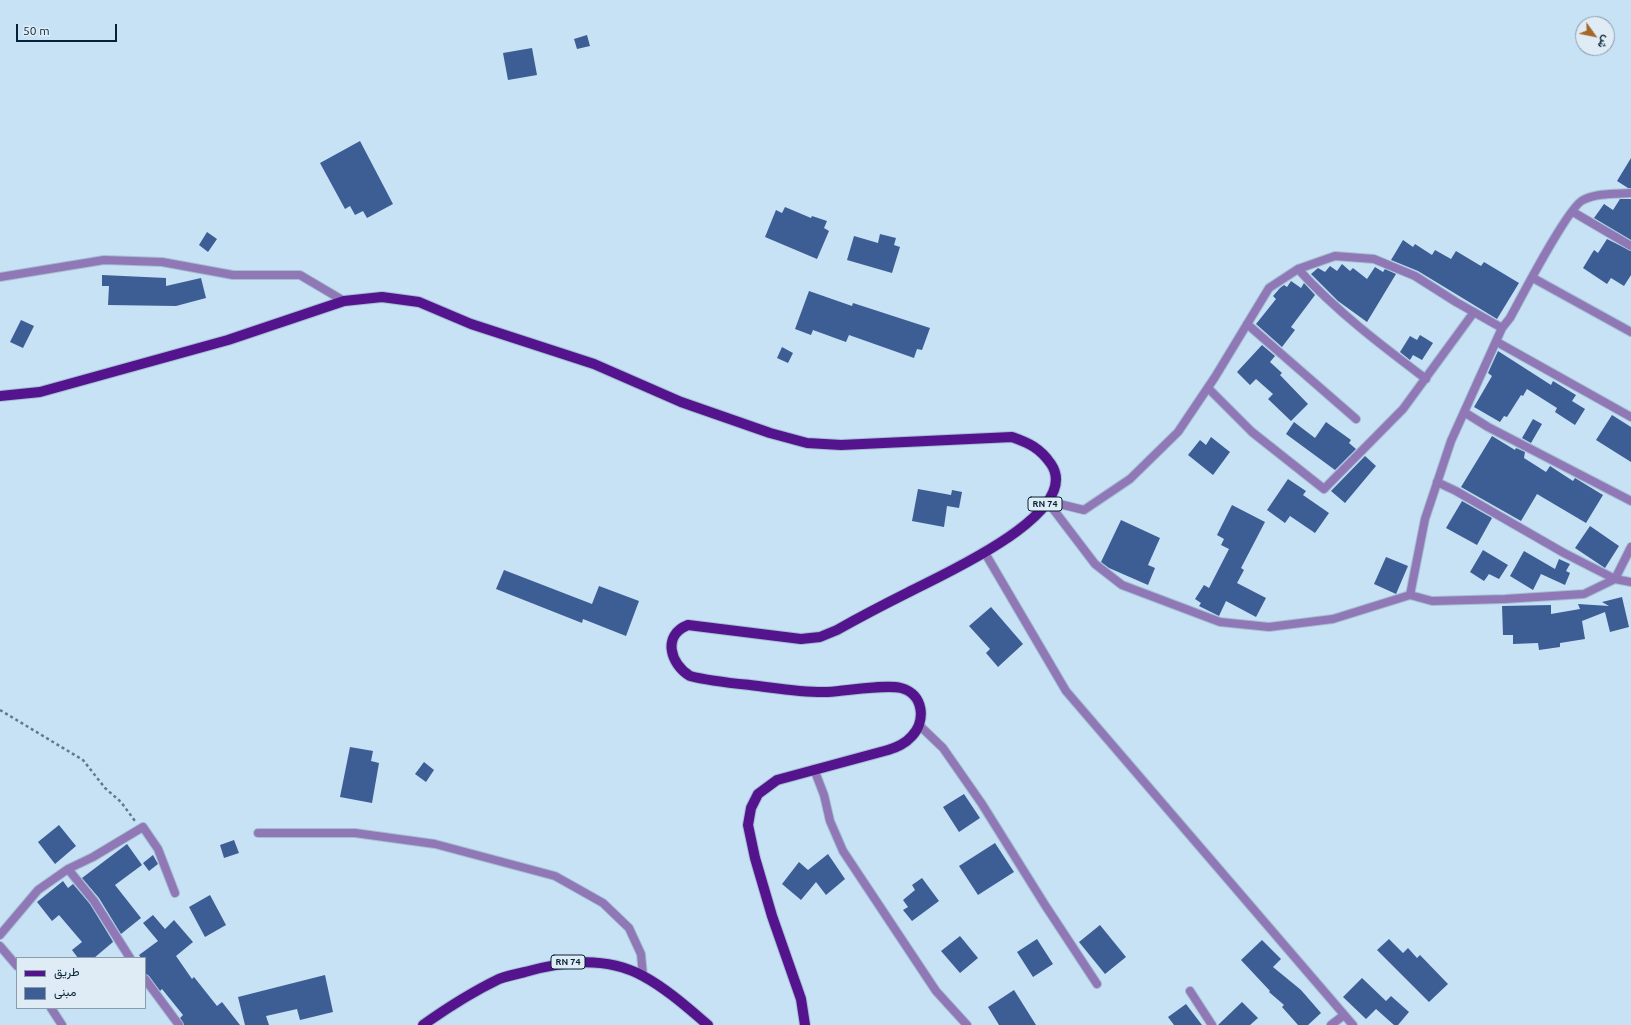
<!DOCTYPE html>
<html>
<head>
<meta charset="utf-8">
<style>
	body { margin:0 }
	#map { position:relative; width:1631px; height:1025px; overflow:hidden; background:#c7e1f5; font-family:Ubuntu,Vazirmatn,sans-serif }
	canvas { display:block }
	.legend { position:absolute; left:16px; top:957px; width:130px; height:52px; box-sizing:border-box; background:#dfecf6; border:1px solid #889ca9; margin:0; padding:5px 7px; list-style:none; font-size:12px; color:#062335 }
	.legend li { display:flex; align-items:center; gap:8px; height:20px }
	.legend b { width:20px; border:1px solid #889ca9 }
	.north { position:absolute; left:1575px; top:16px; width:40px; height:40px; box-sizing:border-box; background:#dfecf6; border:1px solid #889ca9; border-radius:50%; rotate:123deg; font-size:11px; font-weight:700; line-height:16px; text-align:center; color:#062335 }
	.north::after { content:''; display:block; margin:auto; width:14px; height:18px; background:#a5672c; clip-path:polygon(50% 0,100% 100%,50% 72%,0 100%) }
	.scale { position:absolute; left:16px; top:24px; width:101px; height:18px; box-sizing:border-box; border:2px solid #062335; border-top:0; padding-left:5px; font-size:12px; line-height:14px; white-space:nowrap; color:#062335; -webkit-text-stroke:3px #dfecf6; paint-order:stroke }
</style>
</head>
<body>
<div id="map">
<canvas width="1631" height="1025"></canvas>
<ul class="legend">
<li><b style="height:5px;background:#54148d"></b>طريق</li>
<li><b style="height:11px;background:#3d5d95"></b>مبنى</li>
</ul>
<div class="north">ش</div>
<div class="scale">50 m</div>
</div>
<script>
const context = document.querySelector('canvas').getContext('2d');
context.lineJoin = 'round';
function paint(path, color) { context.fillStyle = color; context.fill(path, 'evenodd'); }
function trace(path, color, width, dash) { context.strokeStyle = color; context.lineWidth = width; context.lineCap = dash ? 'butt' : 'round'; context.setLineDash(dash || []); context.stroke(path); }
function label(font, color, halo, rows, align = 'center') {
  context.font = font + ' Ubuntu,sans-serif'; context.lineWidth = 4; context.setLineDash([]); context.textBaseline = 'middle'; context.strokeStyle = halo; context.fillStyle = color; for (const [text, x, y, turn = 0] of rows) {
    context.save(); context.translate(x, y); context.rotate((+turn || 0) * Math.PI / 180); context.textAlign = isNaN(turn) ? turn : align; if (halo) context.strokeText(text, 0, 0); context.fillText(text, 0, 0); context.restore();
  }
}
paint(new Path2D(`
	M587,35L590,46L577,49L574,39Z
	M532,48L537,75L508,80L503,53Z
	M360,141L393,204L367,218L363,211L355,215L350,206L345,209L320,163Z
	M1631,158V188H1628L1617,181Z
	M1620,199H1631V240L1594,218L1604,204L1613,210Z
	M785,207L811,218L812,216L827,221L824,228L829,231L817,259L765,237L776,210L782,213Z
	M207,232L217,239L208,252L199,245Z
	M880,234L896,238L894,245L900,247L892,273L847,260L854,236L878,243Z
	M1607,239L1631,251V275L1624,286L1611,278L1607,284L1583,268L1594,250L1598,253Z
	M1403,240L1413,247L1415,244L1432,255L1435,250L1451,259L1456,251L1481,266L1484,262L1519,283L1497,319L1418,271L1391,260Z
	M1342,264L1350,271L1353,268L1367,279L1375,267L1383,272L1385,269L1396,274L1367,322L1338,301L1311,274L1318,268L1325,272L1330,266L1337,271Z
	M102,275L166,278V286L201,278L206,298L176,306L108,305L109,286H102Z
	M1291,281L1301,288L1304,283L1315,295L1291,327L1295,330L1282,347L1256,324L1276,299L1273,296L1280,288L1284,285L1287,287Z
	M809,291L852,306L853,303L930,328L922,350L917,349L914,358L849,335L846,342L813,330L811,335L795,329Z
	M21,320L34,326L23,348L10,342Z
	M1420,335L1433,343L1422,360L1413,355L1410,360L1400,352L1410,336L1417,340Z
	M1262,345L1275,356L1270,362L1282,373L1280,375L1308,404L1291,421L1268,399L1273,394L1256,379L1250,385L1237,372Z
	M782,347L793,353L788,363L777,358Z
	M1498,351L1551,385L1553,381L1576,395L1572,401L1585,409L1575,425L1555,412L1557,408L1527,389L1523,396L1521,395L1507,417L1504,416L1500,422L1474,407L1492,376L1488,373Z
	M1612,415L1631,427V462L1596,440Z
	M1533,419L1542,424L1531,443L1522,438Z
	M1294,422L1315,438L1326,422L1351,440L1349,443L1356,449L1335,470L1286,434Z
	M1492,436L1515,450L1516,448L1525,452L1524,458L1546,472L1550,466L1573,481L1575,478L1603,495L1586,523L1537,494L1521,521L1461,487Z
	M1211,437L1230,452L1213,475L1188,455L1200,440L1206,445Z
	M1365,456L1376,466L1345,503L1331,491Z
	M1288,479L1306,491L1303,495L1329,513L1315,533L1290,516L1285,523L1267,510Z
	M918,489L951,495L952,490L962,492L959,508L947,506L944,527L912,521Z
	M1462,501L1492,518L1477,545L1446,528Z
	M1232,505L1265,522L1241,568L1244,570L1237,583L1266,598L1256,617L1226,601L1219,616L1199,606L1201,603L1195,599L1204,585L1209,588L1229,549L1221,545L1224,539L1217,535Z
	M1121,520L1160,538L1148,565L1155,568L1148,585L1109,568L1101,562Z
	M1590,526L1619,546L1605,568L1575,548Z
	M1483,550L1508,565L1499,579L1489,574L1484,581L1470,572Z
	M1524,551L1555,569L1559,559L1570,564L1566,571L1570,573L1565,585L1541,574L1533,590L1510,576Z
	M1386,557L1408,566L1396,594L1374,584Z
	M504,570L592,604L599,586L639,601L626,636L583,619L582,623L496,589Z
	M1622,597L1629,627L1610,632L1605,612L1582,621L1585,639L1560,643V647L1539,650L1538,643L1513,644V635H1503L1502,606L1551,605V614L1580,609L1578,604L1609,606L1602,602Z
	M991,607L1023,644L998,667L986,653L990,649L969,626Z
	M350,747L373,751L371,761L379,763L372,803L340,797Z
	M424,762L434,770L426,782L415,774Z
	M964,794L980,818L959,832L943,807Z
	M59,825L76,846L55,864L38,842Z
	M234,840L239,853L224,858L220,845Z
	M995,843L1014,872L978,895L959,866Z
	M127,844L142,865L115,885L141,918L121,934L99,898L82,878Z
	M828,854L845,879L826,895L816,882L801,900L782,884L799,862L808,870Z
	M153,855L158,864L149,871L143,863Z
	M922,878L939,901L912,921L903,910L908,907L903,900L915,890L912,885Z
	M63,881L68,888L73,884L90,904L112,940L113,942L94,958H78L72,950L82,942L59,915L52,921L37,902Z
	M210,895L226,925L205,937L189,907Z
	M153,915L165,929L174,920L193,942L176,956L192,979L194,977L217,1006L222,1002L240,1025H184L180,1018L183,1015L162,989L160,991L149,976L145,974V958H141L139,955L158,941L143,923Z
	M1100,925L1126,957L1105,974L1079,942Z
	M960,936L978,958L960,973L941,951Z
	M1037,939L1053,964L1033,977L1017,952Z
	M1389,939L1403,953L1408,948L1417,958L1420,955L1448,984L1429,1002L1377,950Z
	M1262,940L1281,959L1273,967L1301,990L1321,1013L1308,1025H1298L1282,1007L1284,1005L1269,992L1270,991L1241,960Z
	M325,975L333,1012L300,1020L297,1009L266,1016L269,1025H245L238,997Z
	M1362,978L1386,1001L1391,996L1409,1012L1398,1025H1394L1376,1009L1366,1019L1343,997Z
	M1014,990L1036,1025H999L988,1007Z
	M1242,1002L1258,1018L1250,1025H1218Z
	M1186,1004L1202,1025H1174L1168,1017Z`), '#3d5d95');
const street = new Path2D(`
	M1573,212L1631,246
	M1298,269C1336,311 1381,345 1426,379
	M0,277L104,260L162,262L233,275H300L344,301
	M1533,278L1631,332
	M1247,324L1356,419
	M1497,342L1631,417
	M1208,388L1252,432L1324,489L1403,409L1474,312
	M1464,412L1488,427L1631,501
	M1437,482L1456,491L1564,553L1615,579L1631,547
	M1047,501L1095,564L1122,585L1220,622L1269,627L1333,619L1410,595L1432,601L1505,599L1584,594L1615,579L1631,582
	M1047,501L1084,510L1130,479L1178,432L1215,377L1269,288L1298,269L1335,256L1374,259L1415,276L1456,302L1502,328
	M985,553L1066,691L1353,1025
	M1410,595L1425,519L1451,441L1502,328L1510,318C1521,298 1568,207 1583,200C1597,193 1615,194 1631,193
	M919,725L943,748L982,804L1045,905L1097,984
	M814,769L824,795L830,821L843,851L936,991L967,1025
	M258,833H355L435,844L555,876L603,903L629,928L641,954L643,976
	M68,869L93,857L143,827L158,849L175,893
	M0,935L38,890L68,869L94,901L130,958
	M0,946L17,966
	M145,979L179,1025
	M1190,991L1212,1025
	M51,1008L62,1025
	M1331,1025L1344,1015`);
const primary = new Path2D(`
	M0,396L40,392L228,340L344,301L382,297L419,302L471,324L594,364L681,402L770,433L807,443L841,445L1012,437C1029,443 1040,448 1051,464C1084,513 941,575 909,592C885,604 860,617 837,630L820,637L801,639L688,625C662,635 670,664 690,676C709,681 730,683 750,685C776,688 802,693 828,692C847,691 885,684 901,688C924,694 926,721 912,736C905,744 897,747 888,750L777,780L758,794L751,808L748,825L755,858L772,916L801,999L805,1025
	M423,1025C447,1008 472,992 499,979C507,976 516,974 525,972C564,961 605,956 643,976C667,989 688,1008 708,1025`);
trace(street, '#a4bfd2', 10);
trace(primary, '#a4bfd2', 12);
trace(new Path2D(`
	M0,710L83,760L105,788L121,802L135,821`), '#5e7a8d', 2.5, [3, 3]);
trace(street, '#9078b6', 8);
trace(primary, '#54148d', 10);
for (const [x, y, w] of [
	[1045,504,34],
	[568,962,34]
]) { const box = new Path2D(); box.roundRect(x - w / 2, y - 7, w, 14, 3); context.fillStyle = '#dfecf6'; context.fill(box); trace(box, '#062335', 1); }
label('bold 9px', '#062335', null, [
	["RN 74",1045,504],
	["RN 74",568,962]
]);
</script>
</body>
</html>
